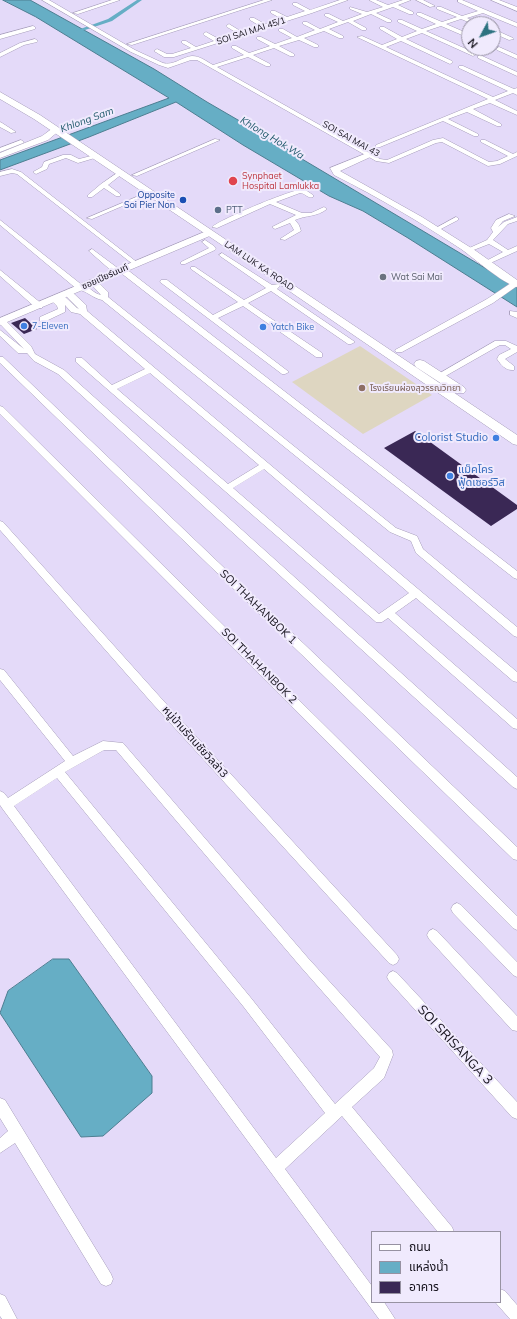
<!DOCTYPE html>
<html>
<head>
<meta charset="utf-8">
<style>
	body { margin:0 }
	#map { position:relative; width:517px; height:1319px; overflow:hidden; background:#e4daf9; font-family:Mulish,"Noto Sans Thai",sans-serif }
	canvas { display:block }
	.legend { position:absolute; left:371px; top:1231px; width:130px; height:72px; box-sizing:border-box; background:#f0eafd; border:1px solid #9792a2; margin:0; padding:5px 7px; list-style:none; font-size:12px; color:#120f19 }
	.legend li { display:flex; align-items:center; gap:8px; height:20px }
	.legend b { width:20px; border:1px solid #9792a2 }
	.north { position:absolute; left:461px; top:16px; width:40px; height:40px; box-sizing:border-box; background:#f0eafd; border:1px solid #9792a2; border-radius:50%; rotate:229deg; font-size:11px; font-weight:700; line-height:16px; text-align:center; color:#120f19 }
	.north::after { content:''; display:block; margin:auto; width:14px; height:18px; background:#2d7280; clip-path:polygon(50% 0,100% 100%,50% 72%,0 100%) }
</style>
</head>
<body>
<div id="map">
<canvas width="517" height="1319"></canvas>
<ul class="legend">
<li><b style="height:5px;background:#fff"></b>ถนน</li>
<li><b style="height:11px;background:#66aec5"></b>แหล่งน้ำ</li>
<li><b style="height:11px;background:#3a2855"></b>อาคาร</li>
</ul>
<div class="north">N</div>
</div>
<script>
const context = document.querySelector('canvas').getContext('2d');
context.lineJoin = 'round';
function paint(path, color) { context.fillStyle = color; context.fill(path, 'evenodd'); }
function trace(path, color, width, dash) { context.strokeStyle = color; context.lineWidth = width; context.lineCap = dash ? 'butt' : 'round'; context.setLineDash(dash || []); context.stroke(path); }
function label(font, color, halo, rows, align = 'center') {
  context.font = font + ' Mulish,"Noto Sans Thai",sans-serif'; context.lineWidth = 4; context.setLineDash([]); context.textBaseline = 'middle'; context.strokeStyle = halo; context.fillStyle = color; for (const [text, x, y, turn = 0] of rows) {
    context.save(); context.translate(x, y); context.rotate((+turn || 0) * Math.PI / 180); context.textAlign = isNaN(turn) ? turn : align; if (halo) context.strokeText(text, 0, 0); context.fillText(text, 0, 0); context.restore();
  }
}
paint(new Path2D(`
	M360,346L432,395L363,434L292,382Z`), '#ded6c1');
const water = new Path2D(`
	M3,0H30L154,69L207,102L281,145L302,159L517,287V307L408,238L363,211L329,196L243,145L176,102L89,137L0,170V160L169,98L36,17Z
	M53,959H69L152,1076V1093L103,1136L81,1137L0,1013L8,991Z`);
paint(water, '#66aec5');
trace(water, '#4d7e91', 1);
paint(new Path2D(`
	M137,0H142L112,21L76,33L72,32L108,19Z`), '#66aec5');
paint(new Path2D(`
	M25,318L37,329L24,334L11,323Z
	M415,431L517,505V509L491,526L384,448Z`), '#3a2855');
const minor = new Path2D(`
	M42,0H49L135,50L163,63C173,66 182,57 192,56C200,56 206,61 213,65L244,55L232,48V46H236L249,53L270,46L257,39V37H261L275,44L292,38L279,31V29H283L297,37L315,30L303,24V22H307L320,29L338,22L325,16V14H329L343,21L362,14L350,9V7L367,12L383,7L369,0H376L388,5L403,0H411L398,5L413,12V14H409L393,7L376,13L391,20V22H387L371,14L353,21L366,28V30H362L348,22L329,29L343,36V38H339L324,31L304,38L318,45V47H314L299,40L279,46L294,54V56H290L274,48L253,55L270,64V66H266L248,57L217,67L380,159L387,160L433,140L443,138L489,162L497,161L508,156L481,142V140H485L513,154L517,152V156L500,164L488,166L442,142L436,143L389,163L376,161L197,60H191L168,68L159,65L131,52Z
	M112,0H120L78,14L73,13Z
	M264,0H272L132,45L127,44Z
	M340,0H348L312,13L174,57H164L154,51L157,49L167,54H172L191,48L182,43V41H186L196,47L214,41L204,35L203,34L206,32L219,39L237,33L227,27L226,26L229,24L242,32L260,26L250,20V18H254L265,24L282,19L271,13V11H275L287,17L305,11L293,5V3H297L310,10Z
	M416,0H423L435,6L430,7Z
	M458,0H462L517,23V27L483,13L467,18L480,24H473L461,19L446,24L469,34V38L441,26L426,31L475,53V55L473,56L422,33L406,39L452,61L453,62L450,64L401,41L386,47L493,97L508,91L459,68V66H463L514,89L517,88V95L513,93L495,100L517,111V115L490,103L473,109L501,124V126H497L467,112L448,119L478,134V136H474L443,121L380,147H376V145L488,99L357,37L362,36L382,45L397,39L380,29V27H384L402,37L417,31L398,22V20H402L422,29L436,24L417,15V13H421L442,22L457,17L437,9V7H441L462,16L478,11L458,2Z
	M491,0H499L517,7V11Z
	M33,26L35,27V29L0,39V35Z
	M493,29L513,38L514,39L509,40L493,33Z
	M35,39L38,41L37,42L24,45L0,57V53L20,43Z
	M499,47L517,55V59L497,50L496,49Z
	M480,55L517,72V76L478,58V56Z
	M0,122L2,123L16,132L11,133L0,127Z
	M215,139L220,140L137,176L132,175Z
	M21,140L24,142L23,143L0,152V148Z
	M63,155H71L79,159L95,155L98,157L78,163L66,158L49,164L47,169L36,174L33,172L42,167L44,162Z
	M12,169L21,172L138,263V265H134L17,174L12,173L0,176V172Z
	M120,171L123,173L122,174L108,185L120,194V196H116L104,188L92,197H88V195L101,184Z
	M304,189L313,195V197C308,199 305,193 300,193L276,202L302,213H311L324,207L327,209C317,217 306,215 295,220L299,225L301,231L285,240L280,239L294,230L290,223L275,229L272,227L296,215L270,204L217,228L212,227C221,219 292,189 304,189Z
	M148,192L153,193L92,219L87,218Z
	M509,214L515,216L503,221L498,227L504,222L517,217V221L508,224L493,240L508,250L517,246V251L486,265L482,263L484,262L503,252L489,244L471,251H467V249L487,240L493,232L491,228L496,220Z
	M456,217L458,218V220L439,230L434,229Z
	M0,220L82,285C89,286 94,294 101,295L89,282L90,280H96L108,292V297L396,528L417,536L423,549L517,627V637L514,636L416,553L411,541L390,532L102,300C92,298 86,290 78,290L0,225Z
	M205,240L214,246L216,249L215,250L185,264H181V262L209,248L202,242Z
	M92,249L119,269L125,268L517,571V579L514,578L121,273L115,274L90,252L89,251Z
	M222,253L272,285L279,284L280,286L277,289L355,342L351,344H348L271,291L248,303L322,353V357H316L243,306L218,318L289,372L285,374H282L160,282L161,280H167L213,315L238,302L191,269V267H195L244,300L266,288L220,256L219,255Z
	M0,270L42,304V308H36L0,276Z
	M514,281H517V286L493,303L402,352H396L395,350L487,299Z
	M65,291H71L86,305L87,311L517,672V682L513,681L416,598L395,613L517,719V729L513,728L388,618L382,622H376L76,362V358H82L112,385L145,369L80,314L71,312L65,305V312L46,321H40V317L58,309L57,306L50,299L54,297L57,298V295H63L77,308L79,309L65,295ZM150,373L259,465L228,484L117,389ZM264,469L409,593L379,614L233,488Z
	M510,311L517,312V318L510,315Z
	M0,319H4L31,346L35,354L64,370L517,777V789L513,787L58,374L34,361L27,353H18L0,336V330L24,349L0,324Z
	M495,341H506L517,346V352L505,359L514,366V370C506,371 501,365 497,359L499,355L511,349L505,345H500L442,378H439L435,376Z
	M0,357H3L517,847V860L513,859L0,363Z
	M0,406L3,407L517,916V930L513,928L0,414Z
	M0,521L3,522L160,697L397,955L399,959L397,963L393,965L389,963L152,703L0,530Z
	M0,669L4,670L73,756L103,741L123,743L308,958L392,1050L393,1055L384,1078L352,1107L452,1227L454,1232H438L342,1116L285,1169L372,1286V1302H384L395,1319H379L2,808L0,805V791L4,793L8,798L65,761L0,680ZM104,750H116L300,966L380,1057L374,1068L335,1104L251,998L65,772ZM57,778L243,1006L325,1113L276,1158L14,806Z
	M457,903L461,905L517,962V977L513,975L453,913L451,909L453,905Z
	M433,929L437,931L517,1016V1031L512,1030L429,939L427,935L429,931Z
	M393,971L397,973L517,1102V1119L512,1117L389,981L387,977L389,973Z
	M0,1098L5,1100L111,1274L113,1279L111,1284L106,1286L101,1284L15,1143L0,1153V1138L8,1131L0,1118Z
	M500,1289L505,1291L517,1305V1319H510L495,1302H500Z
	M0,1294L5,1296L17,1319H2L0,1316Z`);
const tertiary = new Path2D(`
	M53,128H56L60,130L48,140L0,158V153L42,136Z
	M372,151H375L379,153L340,171L422,217L476,251L517,280V287C502,283 475,259 461,249C420,222 378,197 334,175L330,168Z
	M209,230L212,231L213,233L212,235L0,325V318Z`);
const secondary = new Path2D(`
	M0,92L40,115L517,435V445L513,444L219,243L34,119L0,99Z
	M420,360L424,361L464,387L466,390L464,393H456L416,367L414,364L416,361Z`);
trace(minor, '#a59cb9', 1);
trace(tertiary, '#a59cb9', 1);
trace(secondary, '#a59cb9', 1);
paint(minor, '#fff');
paint(tertiary, '#fff');
paint(secondary, '#fff');
for (const [x, y, r, color] of [
	[233,181,5,"#e0444e"],
	[183,200,4,"#1a4fb4"],
	[218,210,4,"#5c6f8a"],
	[383,277,4,"#6b7280"],
	[24,326,4,"#3f7fe0"],
	[263,327,4,"#3f7fe0"],
	[362,388,4,"#8d6e63"],
	[496,438,4,"#3f7fe0"],
	[450,476,4,"#3f7fe0"]
]) { const dot = new Path2D(); dot.arc(x, y, r, 0, 2 * Math.PI); context.fillStyle = color; context.fill(dot); trace(dot, '#f0eafd', 1.5); }
label('9px', '#120f19', '#f0eafd', [
	["SOI SAI MAI 45/1",251,31,-18],
	["SOI SAI MAI 43",351,139,29],
	["LAM LUK KA ROAD",259,266,34],
	["ซอยเปียร์นนท์",105,277,-24]
]);
label('9px', '#be3a42', '#f0eafd', [
	["Synphaet",242,176],
	["Hospital Lamlukka",242,186]
], 'left');
label('9px', '#164399', '#f0eafd', [
	["Opposite",175,195],
	["Soi Pier Non",175,205]
], 'right');
label('9px', '#4e5e75', '#f0eafd', [
	["PTT",226,210]
], 'left');
label('9px', '#5b616d', '#f0eafd', [
	["Wat Sai Mai",391,277]
], 'left');
label('9px', '#366cbe', '#f0eafd', [
	["7-Eleven",32,326],
	["Yatch Bike",271,327]
], 'left');
label('9px', '#785e54', '#f0eafd', [
	["โรงเรียนผ่องสุวรรณวิทยา",370,388]
], 'left');
label('italic 10px', '#1c5768', '#f0eafd', [
	["Khlong Sam",87,120,-20],
	["Khlong Hok Wa",272,138,31]
]);
label('11px', '#366cbe', '#f0eafd', [
	["Colorist Studio",488,438],
	["แม็คโคร",458,470,"left"],
	["ฟู้ดเซอร์วิส",458,483,"left"]
], 'right');
label('11px', '#120f19', '#f0eafd', [
	["SOI THAHANBOK 1",258,607,44],
	["SOI THAHANBOK 2",259,666,45],
	["หมู่บ้านรัตนชัยวิลล่า3",195,742,48]
]);
label('13px', '#120f19', '#f0eafd', [
	["SOI SRISANGA 3",455,1045,47]
]);
</script>
</body>
</html>
